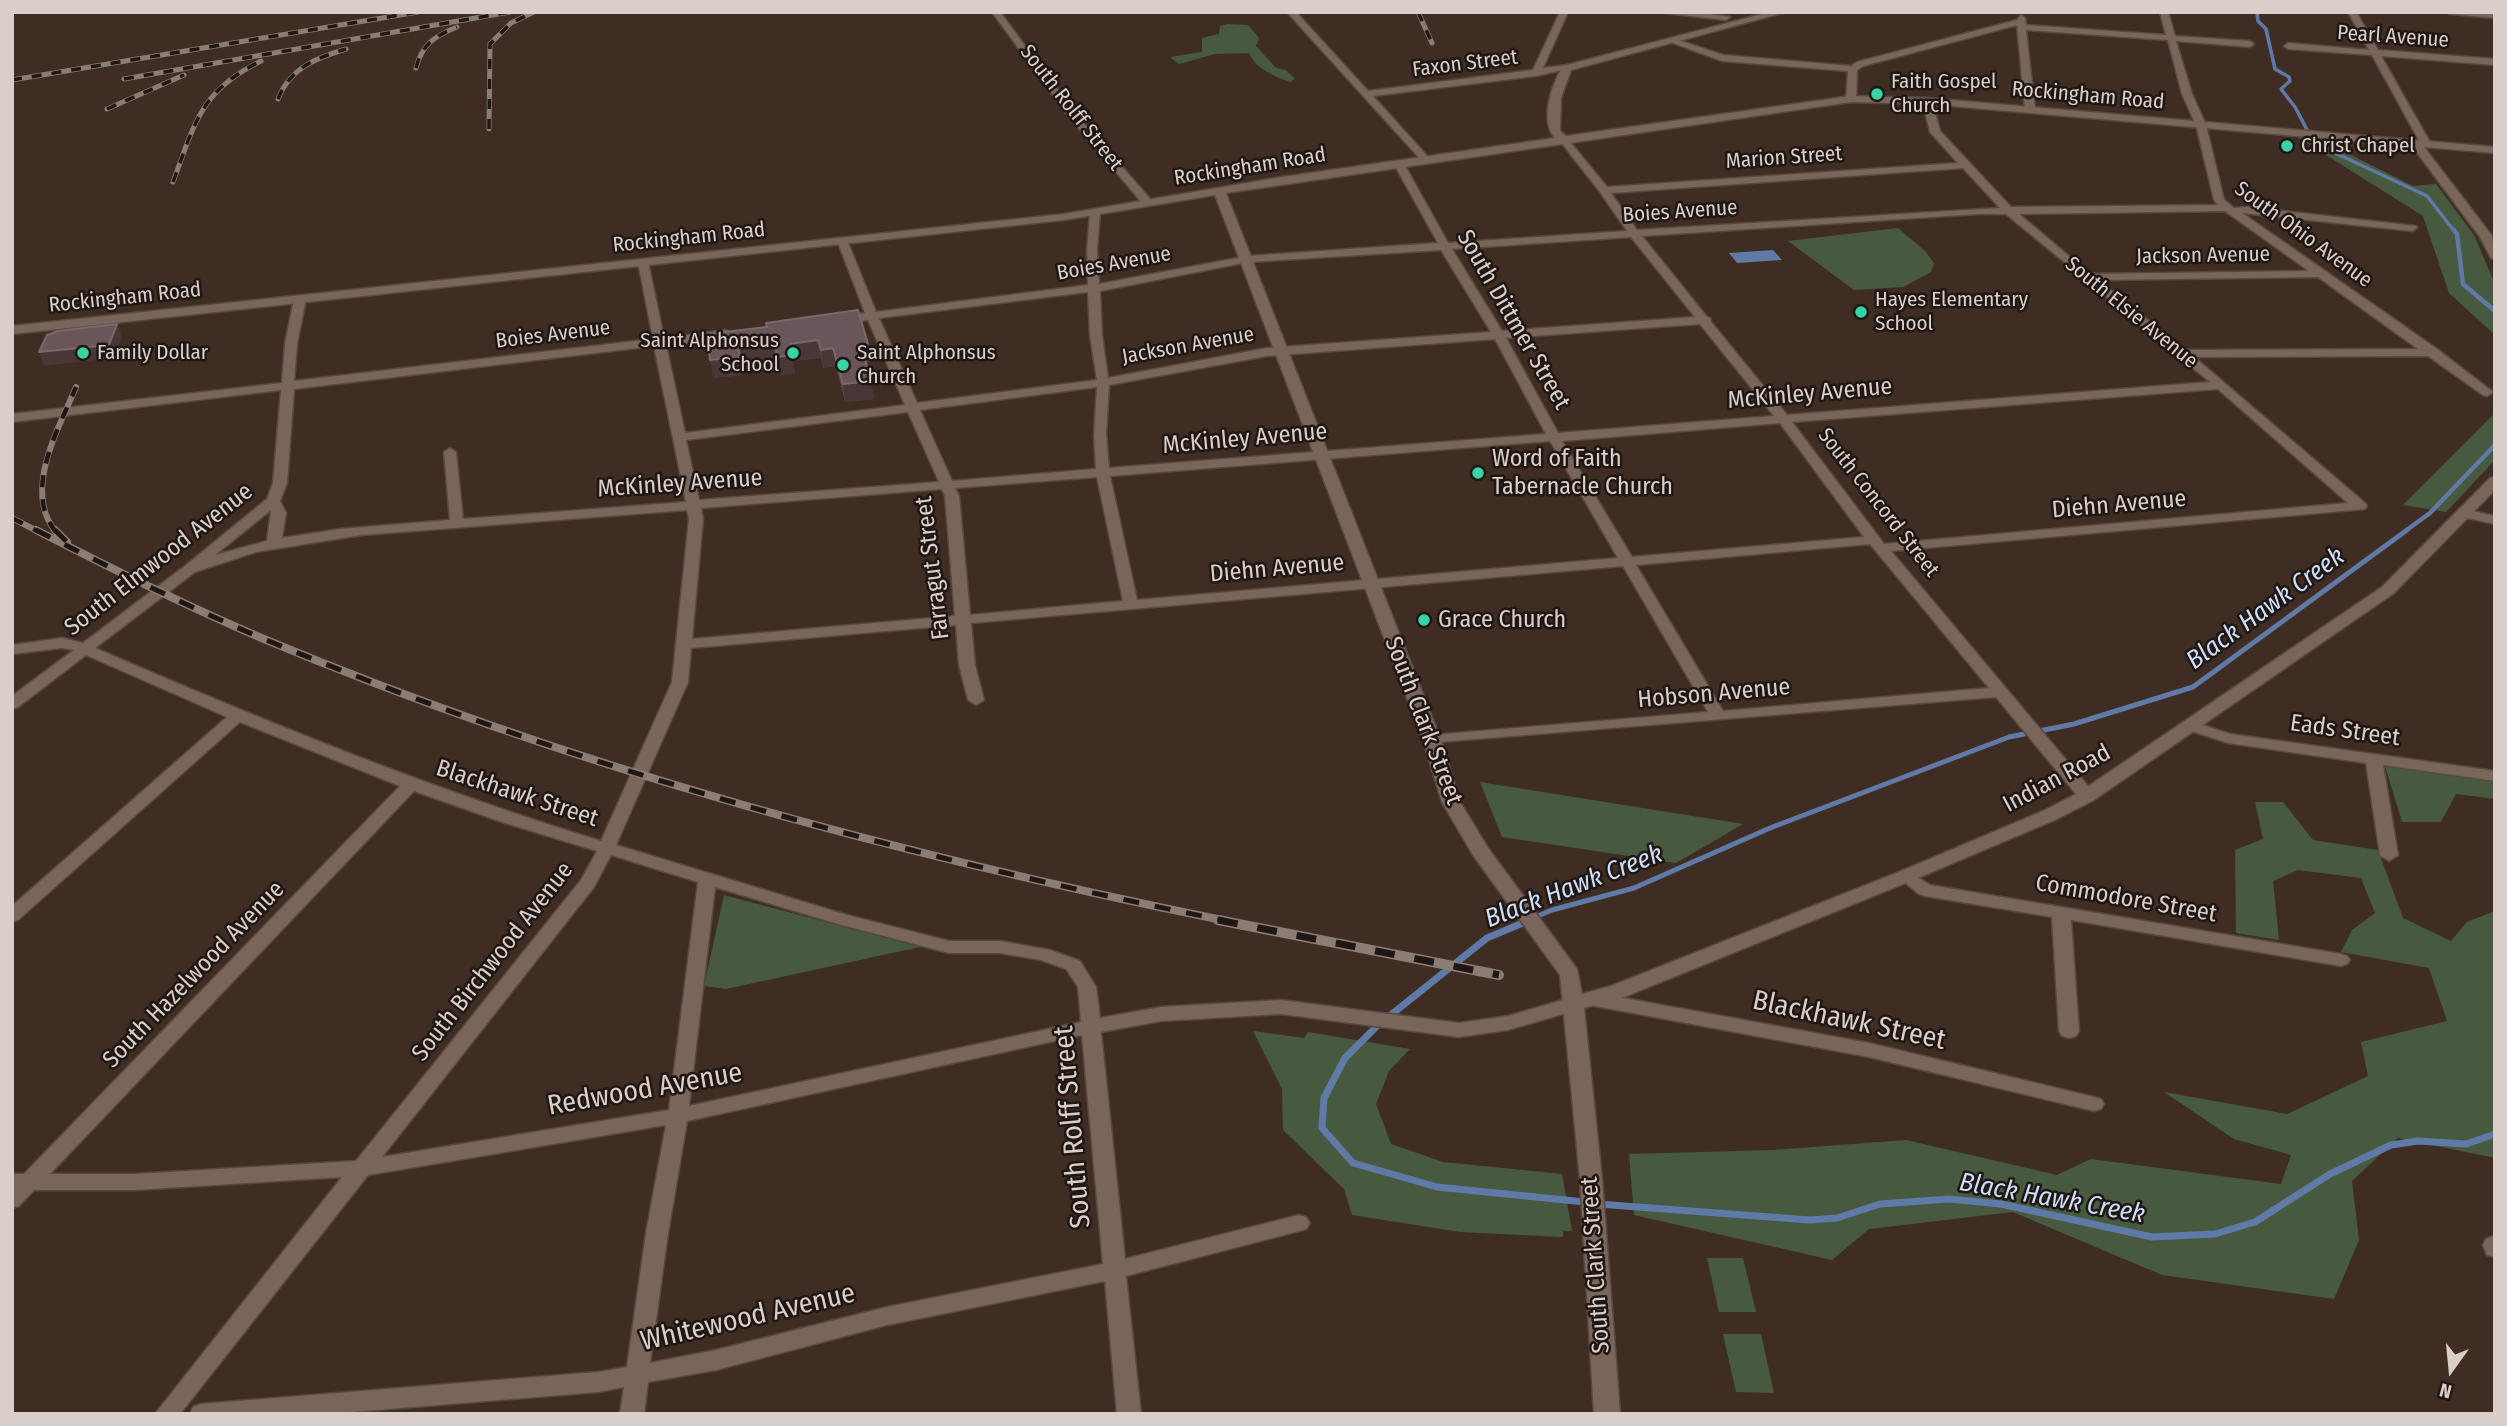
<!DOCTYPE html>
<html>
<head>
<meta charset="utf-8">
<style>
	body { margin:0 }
	#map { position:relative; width:2507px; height:1426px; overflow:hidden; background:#3f2d23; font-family:"Fira Sans Condensed",sans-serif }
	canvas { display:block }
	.frame { position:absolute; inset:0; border:14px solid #dacec8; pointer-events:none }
	.north { position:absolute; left:2416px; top:1335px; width:70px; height:70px; -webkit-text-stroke:5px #1f1713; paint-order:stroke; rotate:195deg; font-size:19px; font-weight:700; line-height:28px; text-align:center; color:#dacec8 }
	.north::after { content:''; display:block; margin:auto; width:24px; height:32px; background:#dacec8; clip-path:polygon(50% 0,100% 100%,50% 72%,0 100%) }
</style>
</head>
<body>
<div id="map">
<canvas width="2507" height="1426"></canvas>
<div class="frame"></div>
<div class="north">N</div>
</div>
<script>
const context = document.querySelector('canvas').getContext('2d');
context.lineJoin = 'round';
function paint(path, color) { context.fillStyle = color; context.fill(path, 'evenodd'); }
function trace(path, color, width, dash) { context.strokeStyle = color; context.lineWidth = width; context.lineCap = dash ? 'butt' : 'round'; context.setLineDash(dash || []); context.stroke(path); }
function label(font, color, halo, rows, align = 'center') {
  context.font = font + ' "Fira Sans Condensed",sans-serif'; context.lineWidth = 5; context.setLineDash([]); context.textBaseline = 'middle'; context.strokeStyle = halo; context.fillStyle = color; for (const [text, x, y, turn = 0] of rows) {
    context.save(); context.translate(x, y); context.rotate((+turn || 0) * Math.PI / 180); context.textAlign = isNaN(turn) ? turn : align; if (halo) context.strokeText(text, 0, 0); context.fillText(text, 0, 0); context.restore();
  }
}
paint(new Path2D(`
	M1227,24L1248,25L1259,38L1256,46L1276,68L1286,70L1295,79L1290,82C1275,77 1255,68 1249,53L1215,54L1179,64L1170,57L1202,52V38L1219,34L1220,26Z
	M2299,138L2321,140L2413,186L2436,184L2474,235L2495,284V335L2449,293L2423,216Z
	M1898,228L1925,251L1934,263L1931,272L1903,287L1854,290L1788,241Z
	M2495,413V460L2446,512L2403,505Z
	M2385,766L2495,782V799L2456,794L2441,822H2402Z
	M1480,782L1743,824L1676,863L1502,837Z
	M2255,802H2283L2313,840L2378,850L2403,918L2451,941L2467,922L2495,911V1158L2398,1138L2352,1181L2359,1240L2334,1299L2162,1275L2013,1212L1869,1229L1832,1260L1634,1215L1629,1154L1772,1150L1906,1140L2057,1175L2091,1159L2281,1184L2291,1155L2234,1139L2164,1092L2287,1114L2368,1076L2361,1042L2447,1021L2429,968L2341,952L2352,930L2375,913L2361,878L2298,870L2273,881L2279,940L2236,933L2235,850L2263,839Z
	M724,895L920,947L726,989L704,986Z
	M1253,1031L1304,1038L1308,1032L1410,1049L1389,1071L1376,1104L1391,1144L1443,1162L1562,1174L1572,1231H1563V1237L1460,1232L1352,1215L1344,1189L1283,1130L1282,1089Z
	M1707,1258H1743L1756,1312H1719Z
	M1723,1334H1761L1774,1393L1736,1392Z`), '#475a3f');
paint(new Path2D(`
	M1773,250L1782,260L1737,263L1729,253Z`), '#607aa7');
trace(new Path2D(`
	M2257,12L2258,21L2266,29L2275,69L2289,77L2290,81L2281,89L2295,107L2314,143L2427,196L2455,232`), '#607aa7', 3.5);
trace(new Path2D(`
	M2454,230L2457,234L2463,284L2495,311
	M2404,532L2430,513L2495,445`), '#607aa7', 4.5);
trace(new Path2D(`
	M1526,921L1552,910L1634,888L1770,828L2009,737L2074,724L2193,687L2407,530`), '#607aa7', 5);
trace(new Path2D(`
	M1387,1018L1487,938L1530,920
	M1379,1024L1345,1058L1324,1098L1322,1128L1353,1163L1437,1187L1585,1202
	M1598,1204L1810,1220L1837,1218L1880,1204L1949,1199L2001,1204L2152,1237L2215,1234L2255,1222L2330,1174L2391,1145L2418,1141L2466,1144L2495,1134`), '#607aa7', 7);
const minor = new Path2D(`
	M992,12H1000L1075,113L1152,201V205H1144L1069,117Z
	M1287,12H1296L1368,91L1533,70L1560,12H1568L1543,68L1567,65L1571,68L1536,76L1373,96L1429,158L1431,160L1426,163L1423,162Z
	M1656,12H1696L1730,17L1726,20Z
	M2160,12H2168L2175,36L2250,41L2254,44L2250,47L2176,41L2192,94L2206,125L2224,200L2234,208L2247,207L2416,226L2417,228L2412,231L2242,213L2437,349L2493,392L2487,396L2483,395L2428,356L2194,357L2365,503L2367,506L2365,509L1891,551L2093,792L2095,796L2093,800H2081L1996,697L1426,743L1424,740L1426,737L1432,735L1708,712L1623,566L971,623L975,665L984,700L976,705L968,700L959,665L956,625L691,648L688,682L616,845L847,915L949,941H1000L1050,950L1080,961L1096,987L1100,1018L1161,1007L1281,1000L1459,1023L1508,1016L1573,997L1580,999L1582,1004L1580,1009L1508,1030L1459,1037L1281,1014L1161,1021L1101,1032L1125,1259L1299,1215L1306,1217L1310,1223L1306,1229L1299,1231L1126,1276L1141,1414H1117L1105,1281L887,1325L716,1370L648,1382L644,1414H620L624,1387L598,1392L327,1414H190L193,1407L201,1404L598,1372L627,1367L646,1233L666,1125L368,1175L180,1414H155L342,1177L135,1190H34L19,1206L12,1208V1174H24L400,786L240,722L18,920L12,922V906L227,717L86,655L18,707L12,709V696L74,650L62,648L12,654V645L62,638L83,643L185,566L267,499L273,483L281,390L12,422V414L282,383L285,344L294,299L300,296L306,299L297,344L294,381L653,339L638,262L643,259L648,262L664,338L726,330L732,334L726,338L666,345L685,433L905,405L868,320L838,323L832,320L838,317L865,313L837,240L838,238L847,240L876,312L1088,285L1087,250L1090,212L1095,209L1100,212L1097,250L1099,284L1248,256L1438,243L1394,164L1399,161L1404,164L1448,243L1627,231L1600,192L1560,141V137H1566L1607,187L1958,163L1930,132L1922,101L1927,98L1932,101L1940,131L2011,207L2218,205L2214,200L2196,125L2182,94L2168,40L2026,30L2035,110L2030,113L2025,110L2017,25L1863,66L1857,70L1856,99L1851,102L1846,99L1848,71L1722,61L1665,40L1672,38L1723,55L1851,66L1857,62L2017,20L2021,15L2025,18L2026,25L2166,35ZM1963,168L2000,208L1637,230L1611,193ZM2225,211L2309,271L2090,274L2019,214ZM1978,214H2006L2210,382L1787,415L1711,322L1710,318L1707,317L1642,236ZM1631,237L1695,317L1502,331L1452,249ZM1441,250L1491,332L1267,348L1108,378L1102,335L1100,291L1248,262ZM2318,277L2418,349L2185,350L2098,280ZM1088,292L1090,335L1097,380L917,403L879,318ZM1700,324L1774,416L1558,433L1506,338ZM1495,339L1546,434L1109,468L1106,435L1109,385L1267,356ZM654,346L686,502L463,519L456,452L450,448L444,452L450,520L340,529L282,538L286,513L280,501L287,483L294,389ZM1097,387L1094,435L1096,469L952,481L920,410ZM2218,389L2348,503L1884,544L1792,422ZM908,412L939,482L699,500L686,440ZM1780,423L1864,537L1632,557L1562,441ZM1550,441L1618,558L1137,600L1110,476ZM1097,477L1123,601L970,615L959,496L955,488ZM942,489L945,496L955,616L692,639L703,519L701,508ZM271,510L267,541L215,555ZM687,510L689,519L672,682L601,841C428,788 261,720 95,648L195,572L256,552L362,535ZM1870,544L1989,688L1723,711L1636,565ZM414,791L502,822L597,851L581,880L356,1161L135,1174H50ZM611,855L698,882L669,1110L382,1157L594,887ZM715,887L838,924L949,953H1000L1041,960L1066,969L1078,987L1081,1022L689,1106ZM1082,1035L1103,1264L887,1307L716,1350L650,1363L668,1233L687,1121Z
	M2348,12H2356L2378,50L2495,59V65L2381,56L2431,144L2429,146L2421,144L2372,55L2288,49L2284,46L2288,43L2369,50Z
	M2446,12L2495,13V18L2450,14Z
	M2463,509L2495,516V524L2458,516L2456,513L2458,510Z
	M2191,721L2230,734L2495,771V781L2383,765L2398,855L2389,861L2380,855L2366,763L2228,743L2185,729L2183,726Z
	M1906,870L1930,885L2341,954L2347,956L2350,960L2347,964L2341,966L2071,920L2079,1031L2076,1036L2069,1038L2062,1036L2059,1031L2052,917L1925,896L1919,894L1897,876L1900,872Z
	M1591,992L1869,1043L2094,1097L2101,1099L2104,1104L2101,1109L2094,1111L1869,1057L1584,1004L1582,999L1584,994Z
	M2494,1236L2495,1237V1257L2487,1255L2483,1245L2486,1239Z`);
const tertiary = new Path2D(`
	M1770,12H1786L1571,70L1561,98L1560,131L1566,136L1851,96L1927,98L2495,147V153L2424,147L2492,236L2495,259L2491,258L2480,237L2412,146L1927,104L1851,102L1226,193L1441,740L1460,802L1488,848L1577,969L1582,994L1611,986L1899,872L2043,811L2080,792L2382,587L2490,478L2495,477V490L2394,593L2094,800L2057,819L1913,880L1624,997L1584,1008L1602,1179L1620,1414H1594L1580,1179L1560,975L1473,855L1442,802L1423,740L1215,195L1064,220L12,334V326L1064,214L1282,177L1555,138C1539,120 1552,84 1563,66Z`);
trace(minor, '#584940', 3);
trace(tertiary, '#584940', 3);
paint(minor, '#7a655a');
paint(tertiary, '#7a655a');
const railFar3 = new Path2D(`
	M1418,12L1432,43
	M416,68C422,44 435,36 457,27
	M124,79L510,12
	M12,80L418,12
	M278,99C290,68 316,58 346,49
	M107,109L184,75
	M489,129L490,44L511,23L534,12
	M173,182C195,123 200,91 261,61`);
const railFar2 = new Path2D(`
	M12,518L39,532
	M56,532C22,491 59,428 76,387`);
const railFar1 = new Path2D(`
	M36,530C111,568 186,606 264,639C573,768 899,855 1227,921
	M55,530L67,542`);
const rail = new Path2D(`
	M1218,920L1499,975`);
trace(railFar3, '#8b7c74', 5);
trace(railFar2, '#8b7c74', 6);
trace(railFar1, '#8b7c74', 8);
trace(rail, '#8b7c74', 10);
trace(railFar3, '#1f1713', 3.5, [10]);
trace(railFar2, '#1f1713', 4.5, [12]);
trace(railFar1, '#1f1713', 5, [16]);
trace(rail, '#1f1713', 7, [20]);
paint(new Path2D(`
	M767,327L870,362H866L871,381L874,399L845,402L836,366L823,368L821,358L793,361L795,373L780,375L777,363L770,364L769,359L741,363L742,375L714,378Z`), '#5c464c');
paint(new Path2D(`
	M117,324L122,337L114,358L44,366L39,352Z
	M818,340L821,358L793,361L795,373L780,375L777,357L790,344Z
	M767,341L769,359L741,363L742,375L714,378L710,360L738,345Z
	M868,344L870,362L863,363L861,345Z
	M775,345L777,363L770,364L768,346Z
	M833,348L836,366L823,368L821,350Z
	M871,381L874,399L845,402L843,384Z`), '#4a3636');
const building = new Path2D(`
	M858,310L868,344L861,345L871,381L843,384L833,348L821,350L818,340L790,344L792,355L777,357L775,345L768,346L767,341L738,345L740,357L710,360L707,334L767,327L766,323Z
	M117,324L109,345L39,352L47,335L58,331Z`);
paint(building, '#69555a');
trace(building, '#7b686b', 2);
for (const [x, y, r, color] of [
	[1877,94,7,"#39d4a5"],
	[2287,146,7,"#39d4a5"],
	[1861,312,7,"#39d4a5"],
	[83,353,7,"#39d4a5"],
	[793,353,7,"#39d4a5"],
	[843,365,7,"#39d4a5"],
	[1478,473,7,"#39d4a5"],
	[1424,620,7,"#39d4a5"]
]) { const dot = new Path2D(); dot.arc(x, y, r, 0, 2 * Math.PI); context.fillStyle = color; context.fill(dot); trace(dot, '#1f1713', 2.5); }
label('21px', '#dacec8', '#1f1713', [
	["Pearl Avenue",2393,37,4],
	["Faxon Street",1465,64,-7],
	["Rockingham Road",2088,96,5],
	["South Rolff Street",1071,108,52],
	["Marion Street",1784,158,-4],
	["Rockingham Road",1250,167,-9],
	["Boies Avenue",1680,212,-4],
	["South Ohio Avenue",2303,235,36],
	["Rockingham Road",689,238,-6],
	["Jackson Avenue",2203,256,-1],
	["Boies Avenue",1114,264,-10],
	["Rockingham Road",125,298,-6],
	["South Elsie Avenue",2131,313,39],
	["Boies Avenue",553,335,-7],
	["Jackson Avenue",1188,346,-10],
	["South Concord Street",1878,503,52]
]);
label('21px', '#dacec8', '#1f1713', [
	["Faith Gospel",1891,82],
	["Church",1891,106],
	["Christ Chapel",2301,146],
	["Hayes Elementary",1875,300],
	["School",1875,324],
	["Saint Alphonsus",779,341,"right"],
	["School",779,365,"right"],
	["Family Dollar",97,353],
	["Saint Alphonsus",857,353],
	["Church",857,377]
], 'left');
label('24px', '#dacec8', '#1f1713', [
	["South Dittmer Street",1513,320,60],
	["McKinley Avenue",1810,394,-5],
	["McKinley Avenue",1245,439,-5],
	["McKinley Avenue",680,484,-4],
	["Diehn Avenue",2119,505,-5],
	["South Elmwood Avenue",159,560,-38],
	["Farragut Street",933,568,-97],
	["Diehn Avenue",1277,569,-5],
	["Hobson Avenue",1714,694,-5],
	["South Clark Street",1423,721,69],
	["Eads Street",2345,731,8],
	["Indian Road",2057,779,-28],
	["Blackhawk Street",517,794,18],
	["Commodore Street",2126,899,10],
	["South Birchwood Avenue",493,962,-52],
	["South Hazelwood Avenue",194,975,-46],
	["South Clark Street",1596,1265,-94]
]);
label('24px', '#dacec8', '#1f1713', [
	["Word of Faith",1492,459],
	["Tabernacle Church",1492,487],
	["Grace Church",1438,620]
], 'left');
label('italic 26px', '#cedefa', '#1f1713', [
	["Black Hawk Creek",2266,609,-36],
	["Black Hawk Creek",1574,887,-21],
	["Black Hawk Creek",2052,1199,10]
]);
label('28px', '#dacec8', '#1f1713', [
	["Blackhawk Street",1849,1021,12],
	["Redwood Avenue",645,1090,-10],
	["South Rolff Street",1073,1127,-95],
	["Whitewood Avenue",748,1318,-13]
]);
</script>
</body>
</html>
